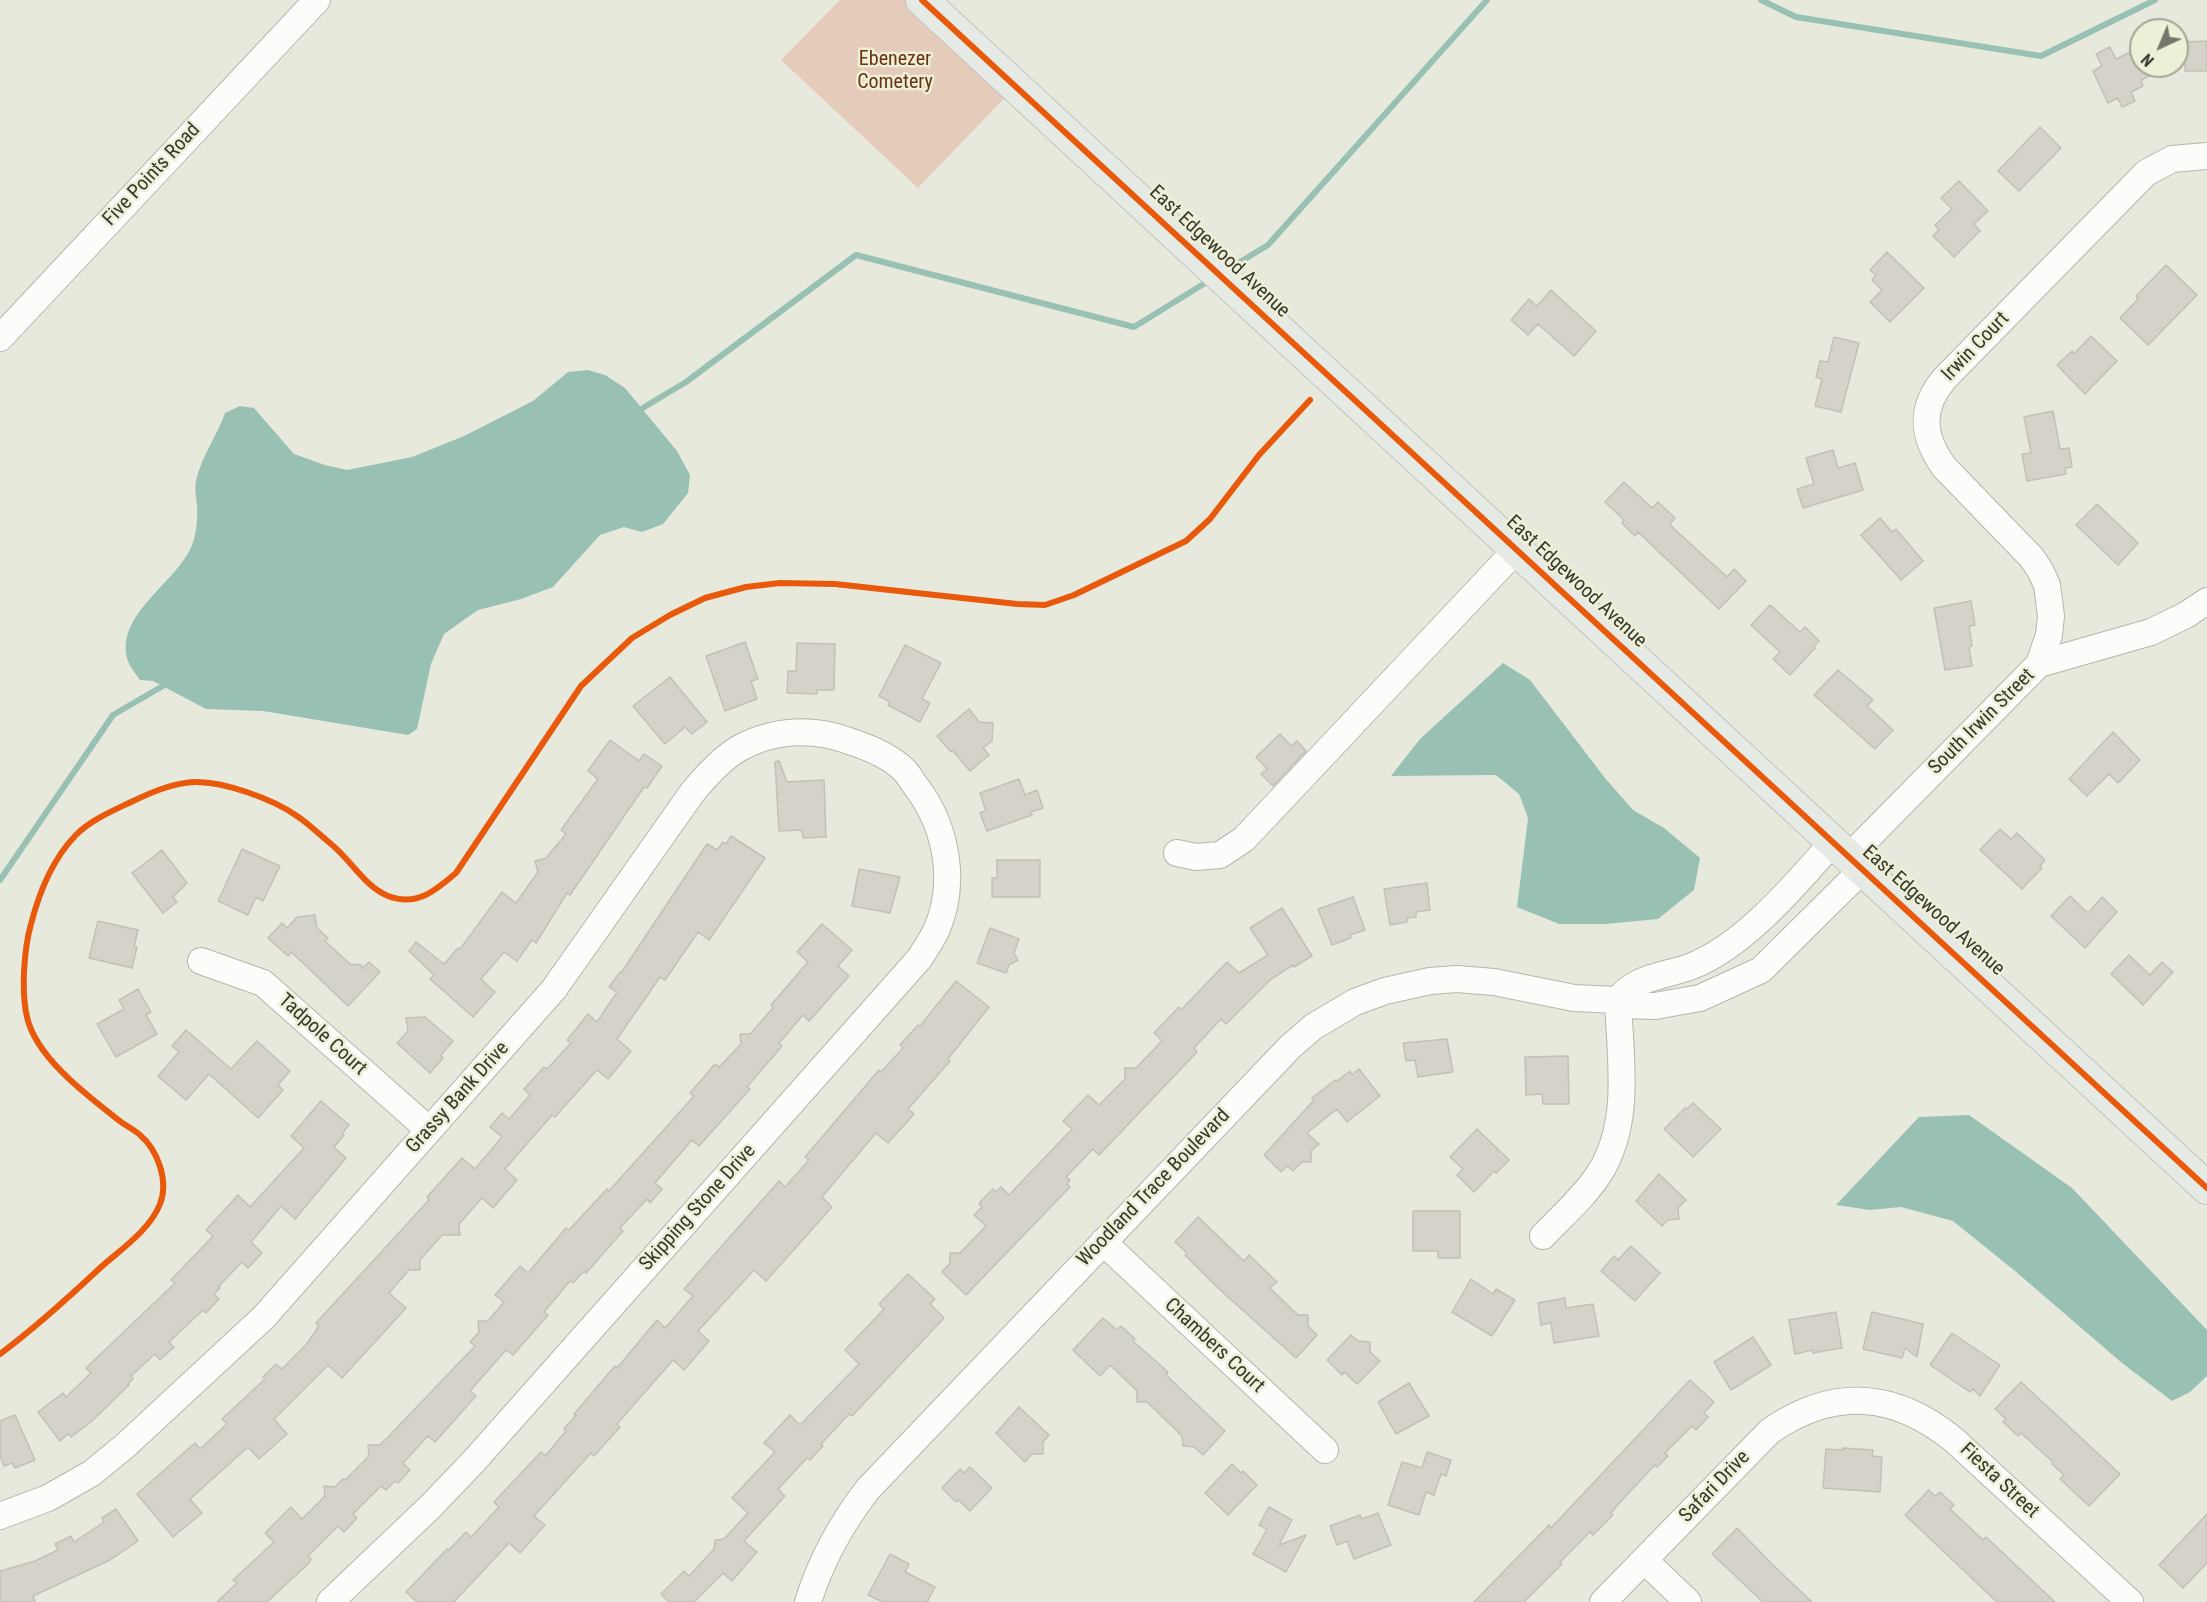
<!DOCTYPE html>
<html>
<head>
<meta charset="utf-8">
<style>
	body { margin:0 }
	#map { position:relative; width:2207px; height:1602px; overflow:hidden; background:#e8e9dd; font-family:"Roboto Condensed",sans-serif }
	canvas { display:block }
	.north { position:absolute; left:2129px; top:18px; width:60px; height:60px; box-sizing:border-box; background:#edefd7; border:2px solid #a4a693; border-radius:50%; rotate:224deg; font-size:16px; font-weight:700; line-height:24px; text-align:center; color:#37382e }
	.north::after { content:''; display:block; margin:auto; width:21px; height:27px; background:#75766b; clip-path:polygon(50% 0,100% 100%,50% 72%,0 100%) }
</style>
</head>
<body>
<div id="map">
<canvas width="2207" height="1602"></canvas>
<div class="north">N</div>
</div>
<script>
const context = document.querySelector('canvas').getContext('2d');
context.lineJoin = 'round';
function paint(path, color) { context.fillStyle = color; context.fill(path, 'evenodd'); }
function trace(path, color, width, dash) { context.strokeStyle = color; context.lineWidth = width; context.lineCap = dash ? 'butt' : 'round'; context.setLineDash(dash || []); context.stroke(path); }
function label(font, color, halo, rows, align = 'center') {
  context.font = font + ' "Roboto Condensed",sans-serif'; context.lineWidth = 5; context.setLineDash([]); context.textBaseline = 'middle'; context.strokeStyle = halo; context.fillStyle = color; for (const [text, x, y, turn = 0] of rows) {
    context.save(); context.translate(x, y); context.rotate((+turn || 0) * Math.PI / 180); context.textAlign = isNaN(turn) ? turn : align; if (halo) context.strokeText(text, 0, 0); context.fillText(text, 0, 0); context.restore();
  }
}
paint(new Path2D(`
	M840,0H922L1015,87L918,188L781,60Z`), '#e4cbba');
paint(new Path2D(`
	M588,370L605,375L625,388L677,451L690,475L688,493L663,524L642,532L624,527L600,535L553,587L521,599L478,610L444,634L431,664L417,729L408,735L263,711L206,709L153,681L140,680C136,674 130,667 128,661C113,615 178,582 192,545C196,535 198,518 197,508C197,500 194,489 196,481C201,457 217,436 225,413L240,406L254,408L294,454L325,465L347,470L412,457L464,436L533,401L568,372Z
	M1503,663L1530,680L1605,778L1633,810L1664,828L1700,858L1694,890L1658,919L1605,924H1559L1517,907L1528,818L1519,794L1496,775L1391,776L1420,739Z
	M1969,1115L2072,1188L2207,1330V1376L2190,1392L2172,1401L2122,1363L2015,1271L1953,1221L1901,1207L1870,1210L1836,1205L1919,1117Z`), '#98c1b4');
trace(new Path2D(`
	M1761,0L1796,17L2041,56L2155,0
	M1227,270L1268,245L1487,0
	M636,412L686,382L856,255L1134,327L1210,280
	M0,880L113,715L168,683`), '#98c1b4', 6);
const building = new Path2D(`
	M2207,41V71H2185L2184,42Z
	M2110,47L2116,59L2141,47V66H2169L2141,80L2143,86L2131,92L2135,101L2122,107L2118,98L2108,103L2093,71L2102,66L2096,54Z
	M2040,127L2061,148L2019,191L1998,171Z
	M1959,181L1988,211L1974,224L1980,231L1954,257L1933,236L1939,230L1935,225L1952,209L1941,198Z
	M1887,252L1924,288L1890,322L1870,302L1882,290L1872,280L1876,275L1870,270Z
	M2166,265L2197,295L2148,345L2120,318L2138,299L2136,296Z
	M1551,290L1596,331L1574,356L1538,324L1528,335L1511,320L1529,299L1537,306Z
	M2091,336L2117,361L2085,394L2057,365L2072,351L2074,354Z
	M1834,337L1859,343L1841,412L1815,406L1822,379L1816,377L1820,361L1828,362Z
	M2053,411L2060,449L2069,448L2072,467L2065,468L2066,474L2027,481L2022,454L2031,453L2024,417Z
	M1833,450L1838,468L1855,463L1863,490L1803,508L1797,489L1814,484L1806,458Z
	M1624,482L1652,508L1658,502L1675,518L1670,524L1672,527L1727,577L1734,569L1746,581L1719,609L1638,532L1635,536L1622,523L1624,520L1605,502Z
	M2097,504L2138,543L2118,565L2076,525Z
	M1880,518L1892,532L1896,529L1923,561L1901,580L1861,535Z
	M1971,601L1975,625L1969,626L1972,646L1969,647L1972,666L1945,670L1934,608Z
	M1770,605L1800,632L1805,627L1819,641L1814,646L1815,648L1790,675L1773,659L1780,652L1751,625Z
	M745,642L758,679L751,681L757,699L725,711L706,656Z
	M797,643L835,644L834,690H817V694L787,693L788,671H796Z
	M905,645L941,663L922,699L930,703L920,722L888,705L890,702L879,696Z
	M1838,670L1873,700L1867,706L1893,730L1875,749L1814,695Z
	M670,677L707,722L692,734L685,727L665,744L633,706Z
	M969,709L979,722L993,723L992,741L983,748L989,755L970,771L952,750L951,752L937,736Z
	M2113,732L2140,760L2118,783L2109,774L2087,796L2069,779Z
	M1280,734L1291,746L1297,741L1306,751L1273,786L1261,774L1267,769L1256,757Z
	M610,740L639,761L644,754L662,766L647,788L644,787L570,895L567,893L536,943L532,940L517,961L504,952L481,979L495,992L473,1017L430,979L434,975L409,951L416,942L444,964L458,948L460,949L502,892L516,903L538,872L535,861L546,858L566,834L561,830L598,779L588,771Z
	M779,761L787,782L824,780L826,837L803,838L802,830L779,831L775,762Z
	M1019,779L1025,795L1037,790L1043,808L1031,812L1032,815L987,831L980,813L986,811L980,793Z
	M2000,829L2011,839L2017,833L2045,860L2040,866L2042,868L2022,889L1980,850Z
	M731,836L765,858L709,940L698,932L665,980L660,977L617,1039L631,1051L608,1079L597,1070L555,1117L552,1115L505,1169L517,1180L493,1208L482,1198L459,1224L460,1235H442L420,1260V1270H409L389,1293L406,1308L342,1378L328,1365L274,1419L287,1434L259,1459L248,1447L190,1499L202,1513L173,1537L137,1494L195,1443L200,1449L227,1424L222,1419L265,1379L263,1377L276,1364L282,1369L306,1345L319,1326L316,1323L429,1200L427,1197L462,1158L475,1169L502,1137L490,1127L502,1113L509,1119L530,1095L524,1089L544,1067L547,1069L571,1043L567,1040L588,1014L597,1022L617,992L609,987L620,972L621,973L707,844L717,850L723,842L726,844Z
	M242,849L280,866L263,901L256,897L248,915L218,901Z
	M162,850L187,883L173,897L177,902L163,913L132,873Z
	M997,860H1040V897H992V878H997Z
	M859,869L900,877L890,913L852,906Z
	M1427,883L1430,910L1416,912V917L1407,918V922L1390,925L1384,889Z
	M2070,896L2088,913L2102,897L2117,912L2085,948L2051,916Z
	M1353,897L1365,930L1350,935L1351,938L1332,945L1318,909Z
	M1282,908L1312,956L1294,967L1293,965L1270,980L1226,1024L1221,1019L1194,1048L1197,1052L1099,1155L1093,1149L1066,1177L1070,1180L1067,1184L1070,1187L966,1295L942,1272L950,1263V1253H960L986,1226L974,1215L982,1207L979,1203L993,1189L996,1192L1001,1187L1009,1195L1072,1129L1063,1121L1088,1095L1099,1105L1125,1079V1068H1136L1162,1041L1154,1033L1179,1007L1182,1009L1227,962L1239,973L1268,955L1250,928Z
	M315,915L317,928L328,938L325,941L350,964L362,965V969L369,962L380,972L348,1006L304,964L291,952L288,956L268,938L282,923L287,928L297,917Z
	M98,921L138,930L134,947H137L132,968L89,958Z
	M822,924L852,950L838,966L849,976L809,1021L803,1015L779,1043L782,1046L747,1087L750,1089L699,1146L692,1140L655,1183L662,1189L650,1203L647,1199L620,1228L623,1231L586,1273L584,1271L573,1283L570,1281L544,1312L548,1315L513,1355L506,1350L470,1391L476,1396L435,1442L428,1436L403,1463L410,1470L398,1483L395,1481L386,1490L381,1486L353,1514L357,1518L344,1532L338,1526L308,1556L311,1559L309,1563L267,1602H217L237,1583L233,1580L274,1542L265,1533L291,1507L302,1519L325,1496L324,1486L335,1487L343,1479L345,1480L369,1456L368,1445H380L389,1436L475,1346L470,1342L479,1332L478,1321H488L504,1302L495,1295L520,1266L528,1273L566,1228L569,1230L607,1189L609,1191L694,1096L690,1093L715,1064L719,1067L741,1044L740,1034H750L773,1008L771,1005L808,962L797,952Z
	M990,928L1019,939L1014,953L1018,960L1009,965L1006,973L977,963Z
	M2129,955L2150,975L2162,962L2173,972L2143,1005L2111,974Z
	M956,981L989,1007L948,1059L950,1061L908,1109L914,1114L888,1143L876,1133L822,1197L832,1207L766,1281L754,1270L698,1331L709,1341L684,1370L673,1360L617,1424L620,1427L594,1456L591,1453L534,1516L545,1525L520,1553L509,1543L454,1602H417L406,1592L447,1549L449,1550L466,1532L471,1537L499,1507L494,1502L541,1452L545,1456L566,1431L564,1429L576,1415L574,1414L615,1366L617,1368L657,1320L665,1328L693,1296L684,1289L779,1181L785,1187L809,1160L805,1157L879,1070L881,1072L903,1048L900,1045L918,1025L920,1026Z
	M138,989L151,1012L146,1015L157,1034L116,1057L97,1024L124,1009L119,1000Z
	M425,1017L453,1041L441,1055L443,1058L430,1073L397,1043L408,1031L406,1018Z
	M186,1030L231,1069L257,1041L290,1071L278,1085L283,1090L258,1118L209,1074L186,1100L158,1076L179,1052L172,1046Z
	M1447,1039L1453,1072L1418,1077L1415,1060L1406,1061L1403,1043Z
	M1568,1056L1569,1104H1543L1542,1094L1526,1095L1525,1057Z
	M1359,1069L1380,1096L1347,1122L1337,1109L1307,1133L1319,1144L1311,1151V1162H1302L1293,1171L1287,1166L1281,1172L1264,1155L1314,1100L1312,1098L1335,1080L1337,1081L1350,1071L1352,1075Z
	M321,1101L349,1125L342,1134L344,1135L334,1147L346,1158L295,1219L281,1206L251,1242L262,1253L248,1268L242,1262L219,1286L220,1288L214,1294L219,1299L206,1313L203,1310L169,1342L174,1347L160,1360L155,1354L131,1376L133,1379L128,1384L129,1385L91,1422L71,1437L68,1434L60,1441L38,1412L63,1393L66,1397L91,1373L86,1368L175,1283L171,1280L213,1236L206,1230L238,1195L250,1207L304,1148L291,1136Z
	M1693,1103L1721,1129L1693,1157L1664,1129L1685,1108L1687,1109Z
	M1477,1129L1509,1160L1496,1173L1494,1171L1474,1192L1457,1175L1463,1169L1450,1157Z
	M1659,1174L1686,1200L1678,1208L1679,1219L1668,1220L1662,1226L1636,1201Z
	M1413,1211H1460V1258H1438V1251H1413Z
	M1198,1217L1244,1261L1249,1255L1277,1282L1270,1288L1298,1315H1308V1326L1317,1335L1296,1358L1218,1288L1185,1255L1187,1253L1175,1242Z
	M1631,1246L1660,1273L1635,1301L1601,1271L1614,1256L1618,1260Z
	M908,1274L935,1299L930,1304L944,1318L852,1416L849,1414L821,1444L823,1446L810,1460L807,1458L778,1489L785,1496L744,1541L757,1552L732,1581L723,1573L694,1602H669L661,1594L684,1571L689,1576L714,1549L715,1540L724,1539L748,1513L732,1498L775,1452L764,1443L790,1415L800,1425L859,1364L845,1350L884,1309L879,1304Z
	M1471,1279L1493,1294L1496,1289L1515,1300L1492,1336L1452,1312Z
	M1565,1298L1566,1308L1593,1304L1599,1336L1554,1343L1551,1323L1541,1325L1538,1303Z
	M1836,1312L1842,1348L1813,1353V1350L1795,1354L1789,1320Z
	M1872,1312L1923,1324L1917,1357L1905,1348L1902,1358L1863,1349Z
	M1103,1318L1117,1330L1121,1326L1135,1339L1133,1341L1168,1372L1166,1375L1225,1431L1203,1455L1194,1447L1183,1446L1182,1436L1147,1402H1137V1391L1110,1365L1100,1376L1073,1350Z
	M1952,1333L2000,1365L1980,1396L1973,1389L1970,1392L1930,1365Z
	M1351,1335L1358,1341L1370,1342V1352L1380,1361L1357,1384L1344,1372L1342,1375L1327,1360Z
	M1753,1337L1771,1365L1731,1390L1714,1362Z
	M1690,1380L1714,1402L1704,1413L1708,1417L1696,1430L1692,1426L1665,1453L1668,1456L1657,1467L1655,1465L1623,1499L1611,1513L1613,1515L1593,1535L1590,1532L1560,1562L1562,1564L1524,1602H1474L1549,1525L1551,1528Z
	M2021,1382L2120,1474L2089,1506L2060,1479L2064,1475L2052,1464L2053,1462L2021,1433L2018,1436L2003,1422L2006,1419L1995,1409Z
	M1409,1383L1429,1416L1396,1434L1378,1402Z
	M1019,1407L1049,1435L1043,1442V1454H1032L1025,1462L996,1433Z
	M15,1415L35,1460L15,1468L12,1463L4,1466L0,1456V1421Z
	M1843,1448L1873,1450L1872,1456L1882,1457L1880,1492L1823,1488L1826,1449L1843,1450Z
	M1427,1452L1451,1460L1446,1476L1441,1474L1434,1495L1426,1492L1419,1515L1388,1505L1402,1462L1422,1468Z
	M1232,1464L1241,1473L1243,1471L1257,1485L1228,1515L1205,1493Z
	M970,1467L992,1488L970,1511L958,1500L956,1502L942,1488L960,1469L964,1473Z
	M1929,1490L1935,1496L1940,1492L1954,1505L1950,1509L1983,1540L1986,1537L2055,1602H1997L1905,1515Z
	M1269,1507L1292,1520L1279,1545L1306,1535L1286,1572L1253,1554L1267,1529L1259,1525Z
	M116,1509L138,1541L110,1560L33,1596L35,1602H0V1571L35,1561L58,1550L55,1544L71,1536L74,1542L104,1522L102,1518Z
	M1378,1513L1391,1545L1354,1559L1347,1541L1337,1545L1330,1526L1360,1515L1362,1519Z
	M2207,1514V1563L2183,1588L2159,1565Z
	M1737,1528L1773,1565L1812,1602H1763L1712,1554Z
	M890,1554L909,1564L905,1572L935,1587L927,1602H883L868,1595Z`);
paint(building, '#d4d2c9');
trace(building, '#c2c0b7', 1.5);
const minor = new Path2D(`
	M0,338L317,0
	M2039,664L2049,635L2051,616L2047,585L2040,570L2032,558L1944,467C1922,436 1919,408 1945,378L2146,173L2172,159L2207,156
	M1177,853L1196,857L1220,855L1244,839L1517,549
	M1849,857L2039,664L2151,632L2186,615L2207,601
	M201,961L263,983L429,1130
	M1618,1000C1635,976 1667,976 1692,966C1745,945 1796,884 1833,842
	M1543,1236C1562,1216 1584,1197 1599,1174C1632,1123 1620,1058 1618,1000
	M1103,1242L1325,1450
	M0,1516L48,1498L92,1473L126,1445L264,1317L554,989L692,793C705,777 720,760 738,749C773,729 815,727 852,742C870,748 891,757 904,770C909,775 913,783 918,789C947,829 957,884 936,931C931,941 925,950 919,959L474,1461L430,1507L330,1602
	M1644,1560L1688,1602
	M808,1602C821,1560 841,1524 868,1489L1290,1047L1313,1027L1355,1002L1385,991L1430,981L1457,979L1494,982L1574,998L1618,1000L1625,1005L1655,1006L1700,998L1761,970L1863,869
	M1603,1602L1770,1431C1834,1387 1895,1392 1954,1440L2130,1602`);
const major = new Path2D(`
	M922,0L2207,1188`);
trace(minor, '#b5b6ac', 28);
trace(major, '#c4c4be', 34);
trace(minor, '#fcfcfa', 26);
trace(major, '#e5eae4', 32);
trace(new Path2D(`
	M922,0L2207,1188
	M0,1354C35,1328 68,1298 100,1268C120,1250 150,1230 160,1204C169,1181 158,1150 139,1134C134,1130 127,1126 121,1122C89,1097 36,1058 27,1017C21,991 24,949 31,924C39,893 52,860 75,836C89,821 112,811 131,802C150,793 172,783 194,782C223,781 273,799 297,816C309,824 320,835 331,844C351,860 364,886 388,896C417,907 435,891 456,873L581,686L632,638L670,615L705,598L746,587L780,583L835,584L1017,604L1045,605L1074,595L1186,541L1210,519L1259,455L1310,400`), '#e8590c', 6);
label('20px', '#6c3111', '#edefd7', [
	["Ebenezer",895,60],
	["Cometery",895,83]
]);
label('20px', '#37382e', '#edefd7', [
	["Five Points Road",152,175,-47],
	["East Edgewood Avenue",1219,252,43],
	["Irwin Court",1976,347,-46],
	["East Edgewood Avenue",1576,582,43],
	["South Irwin Street",1982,722,-45],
	["East Edgewood Avenue",1933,911,42],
	["Tadpole Court",322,1035,42],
	["Grassy Bank Drive",458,1098,-48],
	["Woodland Trace Boulevard",1154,1188,-46],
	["Skipping Stone Drive",698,1208,-48],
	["Chambers Court",1214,1346,43],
	["Fiesta Street",1999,1481,43],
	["Safari Drive",1715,1487,-46]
]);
</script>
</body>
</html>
